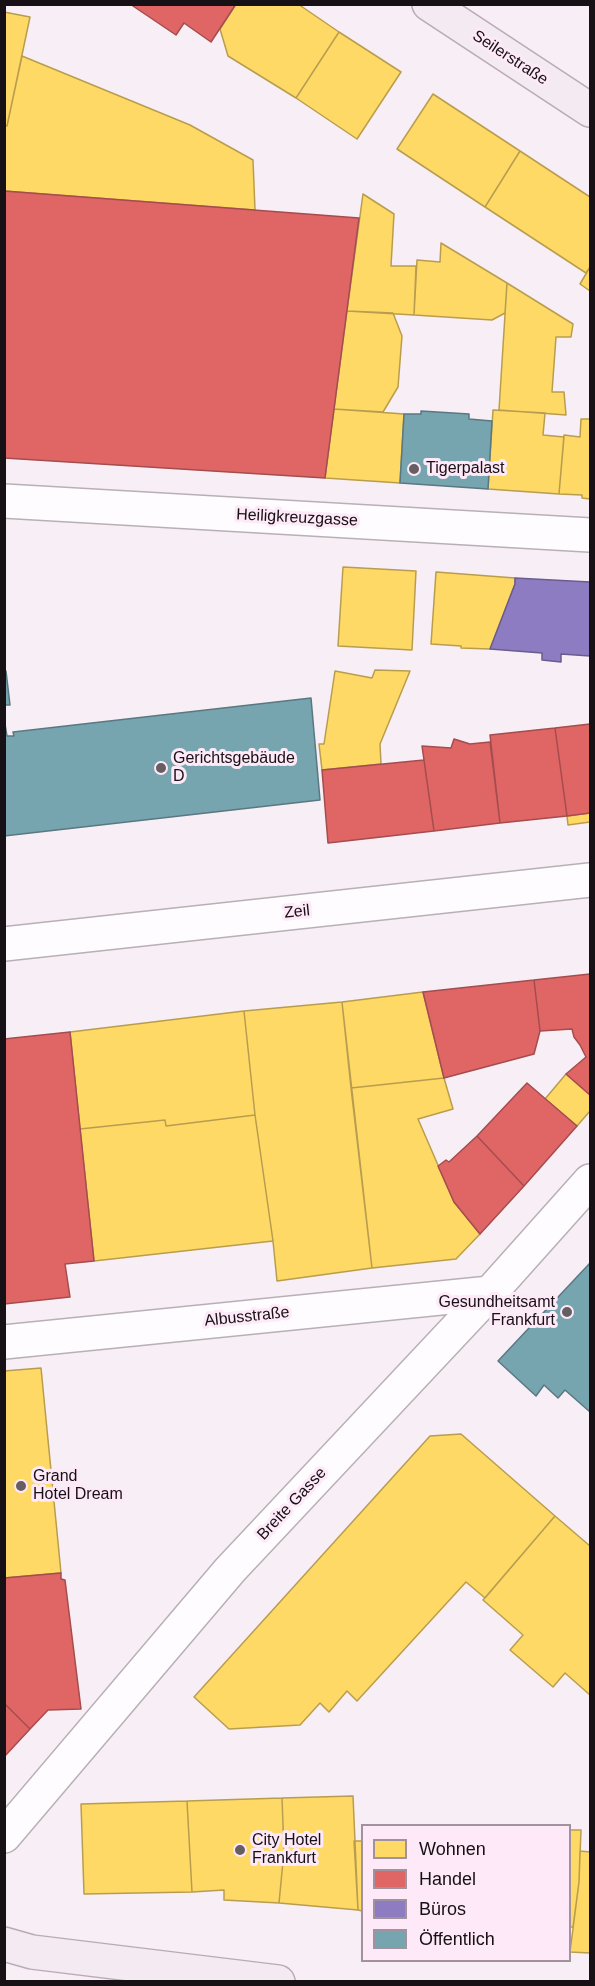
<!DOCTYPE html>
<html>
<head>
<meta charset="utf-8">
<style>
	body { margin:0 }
	#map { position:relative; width:595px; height:1986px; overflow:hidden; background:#f8eef5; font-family:Arial,sans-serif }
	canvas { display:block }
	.frame { position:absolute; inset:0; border:6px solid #171015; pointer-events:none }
	.legend { position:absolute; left:361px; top:1824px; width:210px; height:138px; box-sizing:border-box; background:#fde9f7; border:2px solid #a1929d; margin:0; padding:8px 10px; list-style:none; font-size:18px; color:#171015 }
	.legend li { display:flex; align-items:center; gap:12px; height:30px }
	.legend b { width:30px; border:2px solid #a1929d }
</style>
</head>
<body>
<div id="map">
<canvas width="595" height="1986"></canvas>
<div class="frame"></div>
<ul class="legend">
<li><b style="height:16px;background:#ffd966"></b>Wohnen</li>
<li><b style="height:16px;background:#e06666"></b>Handel</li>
<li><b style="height:16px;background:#8e7cc3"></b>Büros</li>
<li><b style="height:16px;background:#76a5af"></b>Öffentlich</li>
</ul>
</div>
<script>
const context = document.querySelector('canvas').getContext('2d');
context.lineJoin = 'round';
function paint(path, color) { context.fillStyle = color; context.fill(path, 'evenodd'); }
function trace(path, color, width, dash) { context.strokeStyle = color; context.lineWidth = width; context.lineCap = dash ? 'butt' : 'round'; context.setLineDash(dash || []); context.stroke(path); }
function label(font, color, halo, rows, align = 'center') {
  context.font = font + ' Arial,sans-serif'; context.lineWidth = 6; context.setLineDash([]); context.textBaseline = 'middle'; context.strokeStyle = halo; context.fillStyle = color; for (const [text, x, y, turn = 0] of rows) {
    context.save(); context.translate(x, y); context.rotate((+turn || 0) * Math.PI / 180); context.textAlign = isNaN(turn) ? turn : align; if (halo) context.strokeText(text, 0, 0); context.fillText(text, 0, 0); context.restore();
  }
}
const homes = new Path2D(`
	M236,4H298L339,32L296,98L228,56L220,29Z
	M4,12L30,17L7,126H4Z
	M339,32L401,72L357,139L296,98Z
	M22,56L190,125L253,160L255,210L4,191V126H7Z
	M433,94L520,151L485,207L397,149Z
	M520,151L590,197V267L586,273L485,207Z
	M363,194L394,214L391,266H416L414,315L347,311Z
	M441,243L507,283L505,313L492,320L414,315L417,260L440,262Z
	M590,267V291L580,284Z
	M507,283L573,324L571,337H556L552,392H564L566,415L499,410Z
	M347,311L393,313L402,336L398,387L383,412L334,409Z
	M334,409L404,414L400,483L325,478Z
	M493,410L545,413L543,435L564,437L559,494L488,489Z
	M581,419H590V499L582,498V495L559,494L564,435L580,437Z
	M343,567L416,571L412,650L338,646Z
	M436,572L515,578V584L490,649L461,648V646L431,644Z
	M375,670L410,671L380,744L381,764L322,770L319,744H324L335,671L372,678Z
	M590,813V822L568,825L567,816Z
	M423,992L444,1078L351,1088L342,1002Z
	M342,1002L372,1268L277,1281L273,1241L255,1115L244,1011Z
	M244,1011L255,1115L166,1126L165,1120L80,1129L70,1032Z
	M566,1074L590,1095V1111L577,1126L545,1099Z
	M444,1078L453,1109L418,1119L454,1202L480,1234L456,1259L372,1268L351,1088Z
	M255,1115L273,1241L94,1261L80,1129L165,1120L166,1126Z
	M41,1368L61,1573L4,1578V1371Z
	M461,1434L555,1516L485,1598L466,1582L357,1701L347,1691L329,1712L320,1703L300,1725L229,1729L194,1697L430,1436Z
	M555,1516L590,1546V1695L565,1673L553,1687L510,1650L523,1635L483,1600Z
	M353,1796L358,1910L279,1903L284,1851L282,1798Z
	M282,1798L284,1851L279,1903L224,1900V1890L192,1892L187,1801Z
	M187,1801L192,1892L84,1894L81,1804Z
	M570,1830H581L579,1882L573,1927H570Z
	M354,1841H362V1911L358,1910Z
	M580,1851L590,1852V1953L570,1952L579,1882Z`);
paint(homes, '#ffd966');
trace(homes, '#b99d4e', 1.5);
const shops = new Path2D(`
	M130,4H236L211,42L184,23L176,35Z
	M4,191L359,218L325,478L4,458Z
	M590,724V813L567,816L555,728Z
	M555,728L567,816L500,823L490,735Z
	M454,739L470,744L490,742L500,823L434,831L422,746L451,748Z
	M424,760L434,831L328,843L322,770Z
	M590,974V1095L566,1074L586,1057L580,1045L574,1037L572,1029L540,1031L534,980Z
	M534,980L540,1031L534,1054L444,1078L423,992Z
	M70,1032L94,1261L65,1264L70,1297L4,1304V1039Z
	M527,1083L577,1126L524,1186L477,1136Z
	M477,1136L524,1186L480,1234L454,1202L438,1166L446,1160L449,1162Z
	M61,1573V1579L65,1580L81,1709L48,1710L30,1729L4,1703V1578Z
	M4,1703L30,1729L4,1757Z`);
paint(shops, '#e06666');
trace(shops, '#a44c4e', 1.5);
const offices = new Path2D(`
	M515,578L590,582V656L561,654V662L542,660V653L490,649L515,584Z`);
paint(offices, '#8e7cc3');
trace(offices, '#6a5c8f', 1.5);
const public = new Path2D(`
	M421,411L469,414V419L492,421L488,489L400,483L404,414H421Z
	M4,671H6L10,705H4Z
	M311,698L320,800L4,836V718L7,736H14L13,732Z
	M590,1263V1412L565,1390L558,1398L544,1385L536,1396L498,1361Z`);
paint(public, '#76a5af');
trace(public, '#5a7881', 1.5);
const minor = new Path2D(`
	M4,501L590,535
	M4,944L590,880
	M4,1342L490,1293
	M4,1836L230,1570L490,1293L590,1181`);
const major = new Path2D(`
	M429,4L590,110
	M4,1944L32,1952L278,1982`);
trace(minor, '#b8b0b6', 36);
trace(major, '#bbaab6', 36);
trace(minor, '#fefcfe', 33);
trace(major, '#f3ebf1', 33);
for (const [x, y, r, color] of [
	[414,469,6,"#665e63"],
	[161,768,6,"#665e63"],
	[567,1312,6,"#665e63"],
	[21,1486,6,"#665e63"],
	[240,1850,6,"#665e63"]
]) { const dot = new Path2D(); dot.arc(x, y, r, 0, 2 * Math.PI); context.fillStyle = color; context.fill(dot); trace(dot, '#fde9f7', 2); }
label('16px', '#171015', '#fde9f7', [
	["Seilerstraße",510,58,33],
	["Heiligkreuzgasse",297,518,3],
	["Zeil",297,912,-6],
	["Albusstraße",247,1317,-6],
	["Breite Gasse",292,1504,-47]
]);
label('16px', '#171015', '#fde9f7', [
	["Tigerpalast",426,469],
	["Gerichtsgebäude",173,759],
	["D",173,777],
	["Gesundheitsamt",555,1303,"right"],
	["Frankfurt",555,1321,"right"],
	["Grand",33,1477],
	["Hotel Dream",33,1495],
	["City Hotel",252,1841],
	["Frankfurt",252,1859]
], 'left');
</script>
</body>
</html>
